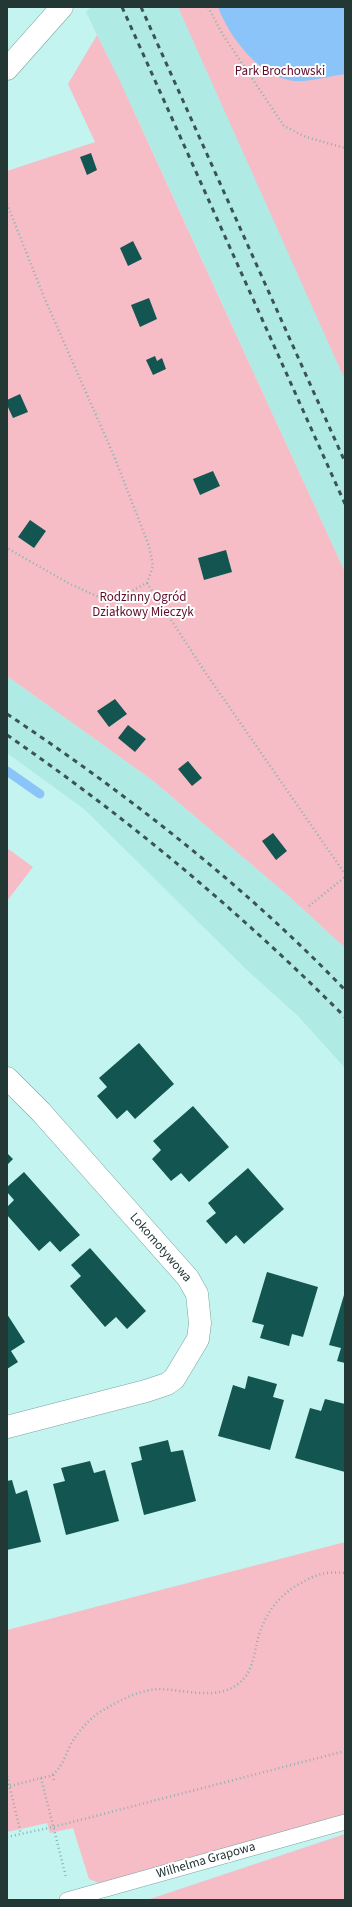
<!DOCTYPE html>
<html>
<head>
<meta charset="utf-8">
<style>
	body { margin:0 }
	#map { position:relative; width:352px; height:1907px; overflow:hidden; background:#c4f4ef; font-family:"Source Sans 3",sans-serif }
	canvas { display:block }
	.frame { position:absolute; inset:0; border:8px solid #233735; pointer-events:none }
</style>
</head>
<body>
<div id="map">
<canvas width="352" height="1907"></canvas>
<div class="frame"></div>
</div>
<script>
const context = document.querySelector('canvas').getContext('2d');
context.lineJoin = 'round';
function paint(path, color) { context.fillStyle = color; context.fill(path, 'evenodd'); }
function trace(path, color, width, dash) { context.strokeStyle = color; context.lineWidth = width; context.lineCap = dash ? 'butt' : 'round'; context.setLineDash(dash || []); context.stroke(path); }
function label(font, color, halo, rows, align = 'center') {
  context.font = font + ' "Source Sans 3",sans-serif'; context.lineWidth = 4; context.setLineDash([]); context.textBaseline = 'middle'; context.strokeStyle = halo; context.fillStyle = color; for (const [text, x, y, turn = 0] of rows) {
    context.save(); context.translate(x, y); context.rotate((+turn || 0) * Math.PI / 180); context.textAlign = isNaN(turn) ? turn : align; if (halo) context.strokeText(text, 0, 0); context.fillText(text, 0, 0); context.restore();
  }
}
paint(new Path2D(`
	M91,7H178L213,81L345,379V572L139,122L86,12Z
	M7,676L152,780L291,898L345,948V1068L298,1016L249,972L84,809L7,753Z`), '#b0eae4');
paint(new Path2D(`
	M178,7H345V380Z
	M97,35L119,79L345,572V948L291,898L152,780L7,676V171L95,142L68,84Z
	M7,848L33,867L7,901Z
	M345,1542V1816L104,1885L89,1879L73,1828L50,1833L47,1823L7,1832V1630Z
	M345,1834V1900H147Z`), '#f6bdc6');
paint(new Path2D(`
	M218,7H345V74C331,76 317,80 303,81C264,84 230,39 218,7Z`), '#8bc4f9');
trace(new Path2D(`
	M7,771L40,794`), '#8bc4f9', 9);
paint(new Path2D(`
	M91,153L97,170L87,175L80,157Z
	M133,241L142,259L128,266L120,248Z
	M149,298L157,319L140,327L131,305Z
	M155,356L157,361L162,358L166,369L153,375L146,360Z
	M20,394L28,412L13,418L7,405V400Z
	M213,471L220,486L200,495L193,479Z
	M30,520L46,531L34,548L18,537Z
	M226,550L232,572L204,580L198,558Z
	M115,699L127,714L109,727L97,711Z
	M128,725L146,739L135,752L118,738Z
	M188,761L202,778L192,786L178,769Z
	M273,833L287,851L276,860L262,841Z
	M139,1043L174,1084L135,1119L127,1110L117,1119L97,1096L107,1087L99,1078Z
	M193,1106L229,1147L189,1182L181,1173L171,1181L152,1159L161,1150L153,1141Z
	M7,1153L13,1159L7,1165Z
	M248,1168L284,1209L244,1244L236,1235L226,1244L206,1221L216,1213L208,1203Z
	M24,1172L80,1235L60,1252L50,1241L39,1251L7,1215V1207L14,1200L7,1192V1187Z
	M90,1248L146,1311L127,1329L116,1317L105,1327L70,1286L81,1276L71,1265Z
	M267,1272L318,1287L303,1337L292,1334L289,1346L260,1338L264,1325L252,1322Z
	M344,1295H345V1363L337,1361L341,1348L329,1345Z
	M7,1314L25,1342L11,1351L18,1362L7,1369Z
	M248,1376L277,1384L273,1397L284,1400L270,1450L218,1436L233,1385L245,1389Z
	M325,1399L345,1404V1472L295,1458L310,1408L321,1411Z
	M168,1440L171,1452L183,1450L196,1501L144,1515L131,1463L142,1460L139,1447Z
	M90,1461L94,1473L105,1470L119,1521L66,1535L53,1484L65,1481L61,1468Z
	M12,1480L16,1494L27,1490L41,1542L7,1550V1481Z`), '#135651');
const service = new Path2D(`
	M67,1900L345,1822`);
const minor = new Path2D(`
	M7,1078L41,1112L188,1278L197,1294L200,1323L198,1339L174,1379L167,1384L146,1391L7,1427`);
const tertiary = new Path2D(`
	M7,69L62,7`);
trace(service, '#77a5a0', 16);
trace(minor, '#77a5a0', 23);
trace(tertiary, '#77a5a0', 23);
trace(new Path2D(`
	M208,7L223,35L284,126L306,137L345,148
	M7,204L44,297L114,456L149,546L153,566L147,583L110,602L70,584L7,548
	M147,583L205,672L345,874
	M309,906L345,877
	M53,1775L54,1781
	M7,1776L21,1834
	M41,1778C44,1777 49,1777 52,1775C63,1768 67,1749 74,1739C82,1727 94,1714 107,1708C122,1699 141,1690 158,1689C183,1689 216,1701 238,1684C253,1673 254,1654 258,1638C265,1614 278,1596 299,1584C317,1574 325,1571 345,1573
	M10,1786L41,1778L66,1877
	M7,1837L53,1827L345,1751`), '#8cb2ae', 2.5, [1, 3]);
trace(service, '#fff', 15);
trace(minor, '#fff', 22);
trace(tertiary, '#fff', 22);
trace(new Path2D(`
	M122,7L345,504
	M141,7L345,462
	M7,714C127,794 245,886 345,990
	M7,735C129,819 240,912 345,1017`), '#3b5351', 3, [5, 5]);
label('13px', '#5e0c28', '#fff', [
	["Park Brochowski",280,72],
	["Rodzinny Ogród",143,598],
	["Działkowy Mieczyk",143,613]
]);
label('13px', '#233735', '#fff', [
	["Lokomotywowa",160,1248,49],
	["Wilhelma Grapowa",206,1861,-16]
]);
</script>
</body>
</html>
